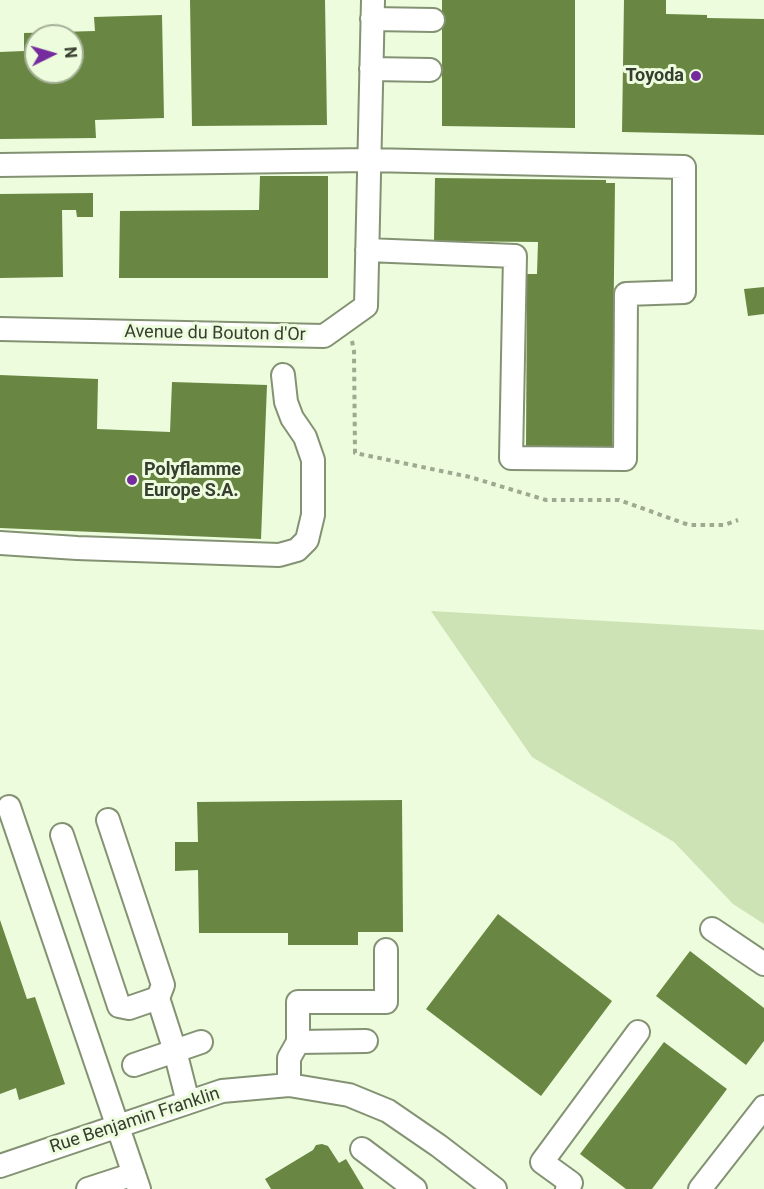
<!DOCTYPE html>
<html>
<head>
<meta charset="utf-8">
<style>
	body { margin:0 }
	#map { position:relative; width:764px; height:1189px; overflow:hidden; background:#ecfcdc; font-family:Roboto,sans-serif }
	canvas { display:block }
	.north { position:absolute; left:24px; top:24px; width:60px; height:60px; box-sizing:border-box; background:#ecfcdc; border:2px solid #a4b097; border-radius:50%; rotate:85deg; font-size:16px; font-weight:700; line-height:24px; text-align:center; color:#373d30 }
	.north::after { content:''; display:block; margin:auto; width:21px; height:27px; background:#752b9d; clip-path:polygon(50% 0,100% 100%,50% 72%,0 100%) }
</style>
</head>
<body>
<div id="map">
<canvas width="764" height="1189"></canvas>
<div class="north">N</div>
</div>
<script>
const context = document.querySelector('canvas').getContext('2d');
context.lineJoin = 'round';
function paint(path, color) { context.fillStyle = color; context.fill(path, 'evenodd'); }
function trace(path, color, width, dash) { context.strokeStyle = color; context.lineWidth = width; context.lineCap = dash ? 'butt' : 'round'; context.setLineDash(dash || []); context.stroke(path); }
function label(font, color, halo, rows, align = 'center') {
  context.font = font + ' Roboto,sans-serif'; context.lineWidth = 6; context.setLineDash([]); context.textBaseline = 'middle'; context.strokeStyle = halo; context.fillStyle = color; for (const [text, x, y, turn = 0] of rows) {
    context.save(); context.translate(x, y); context.rotate((+turn || 0) * Math.PI / 180); context.textAlign = isNaN(turn) ? turn : align; if (halo) context.strokeText(text, 0, 0); context.fillText(text, 0, 0); context.restore();
  }
}
paint(new Path2D(`
	M431,611L764,630V924L733,904L674,842L532,757Z`), '#cde2b5');
paint(new Path2D(`
	M190,0H325L327,125L192,126Z
	M442,0H575V128L442,126Z
	M624,0H666V14L707,15V18L764,19V135L622,132Z
	M162,15L164,118L95,120L96,138L0,139V52L24,51V33L95,31L94,17ZM36,36H72V72H36Z
	M260,176H328V278H119L120,211L259,210Z
	M435,178L606,180V183H615L612,449H526L527,274H537L538,242L434,241Z
	M93,193V217H77L76,210H62L63,277L0,278V194Z
	M764,287V314L748,316L744,289Z
	M0,375L98,379L97,429L170,432L172,382L267,385L261,539L0,528Z
	M402,800L403,932H358V945H288V933H199L198,870L175,871V842H198L197,802Z
	M498,914L612,1001L541,1096L426,1009Z
	M0,920L27,999L35,997L65,1084L19,1100L16,1088L0,1094Z
	M690,951L764,1008V1041L746,1065L656,996Z
	M664,1042L727,1089L652,1189H626L580,1154Z
	M322,1144L328,1146L339,1163L346,1159L364,1189H271L265,1179L313,1150L316,1145Z`), '#698643');
const minor = new Path2D(`
	M372,19L433,20
	M371,69L430,70
	M0,165L369,160L684,167V292L626,294L625,459L511,458L515,256L367,250
	M0,329L324,336L366,306L373,0
	M0,543L77,548L279,555L297,550L307,540L313,515V460L305,437L292,418L286,402L283,375
	M9,807L139,1189
	M108,820L163,985L158,998L175,1051L188,1102
	M62,835L119,1006L129,1008L158,998
	M712,929L764,964
	M298,1042L366,1041
	M134,1065L201,1042
	M289,1085V1058L298,1042V1002H386V950
	M362,1149L415,1189
	M0,1166L222,1091L289,1085L349,1095L388,1111L439,1146L495,1189
	M88,1189L134,1174
	M567,1189L571,1183L542,1162L638,1032
	M700,1189L764,1107`);
trace(minor, '#849274', 26);
trace(new Path2D(`
	M352,341L354,351L355,453L470,477L546,500H619L689,525H724L738,520`), '#9da991', 4, [4.5, 4.5]);
trace(minor, '#fff', 22);
for (const [x, y, r, color] of [
	[696,76,6,"#752b9d"],
	[132,480,6,"#752b9d"]
]) { const dot = new Path2D(); dot.arc(x, y, r, 0, 2 * Math.PI); context.fillStyle = color; context.fill(dot); trace(dot, '#ecfcdc', 2); }
label('bold 18px', '#373d30', '#ecfcdc', [
	["Toyoda",684,76],
	["Polyflamme",144,470,"left"],
	["Europe S.A.",144,491,"left"]
], 'right');
label('18px', '#373d30', '#ecfcdc', [
	["Avenue du Bouton d'Or",215,334,1],
	["Rue Benjamin Franklin",135,1121,-18]
]);
</script>
</body>
</html>
